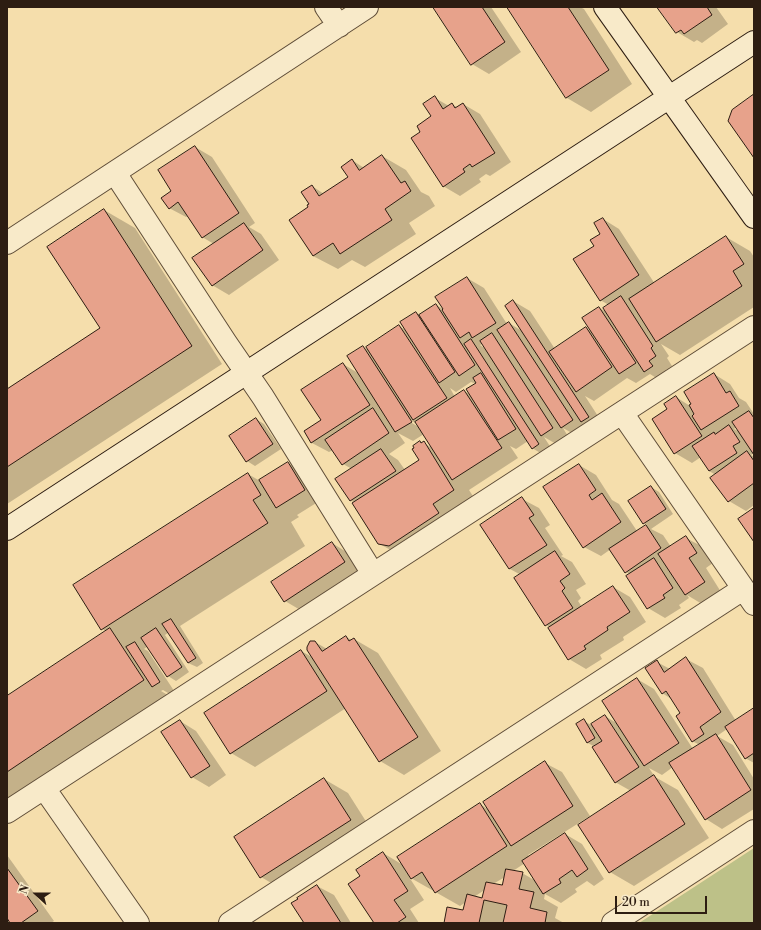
<!DOCTYPE html>
<html>
<head>
<meta charset="utf-8">
<style>
	body { margin:0 }
	#map { position:relative; width:761px; height:930px; overflow:hidden; background:#f5deac; font-family:"Libre Bodoni",serif }
	canvas { display:block }
	.frame { position:absolute; inset:0; border:8px solid #2d1d12; pointer-events:none }
	.north { position:absolute; left:16px; top:874px; width:40px; height:40px; -webkit-text-stroke:3px #f8eac9; paint-order:stroke; rotate:291deg; font-size:11px; font-weight:700; line-height:16px; text-align:center; color:#2d1d12 }
	.north::after { content:''; display:block; margin:auto; width:14px; height:18px; background:#2d1d12; clip-path:polygon(50% 0,100% 100%,50% 72%,0 100%) }
	.scale { position:absolute; left:615px; top:896px; width:92px; height:18px; box-sizing:border-box; border:2px solid #2d1d12; border-top:0; padding-left:5px; font-size:12px; line-height:14px; white-space:nowrap; color:#2d1d12; -webkit-text-stroke:3px #f8eac9; paint-order:stroke }
</style>
</head>
<body>
<div id="map">
<canvas width="761" height="930"></canvas>
<div class="frame"></div>
<div class="north">N</div>
<div class="scale">20 m</div>
</div>
<script>
const context = document.querySelector('canvas').getContext('2d');
context.lineJoin = 'round';
function paint(path, color) { context.fillStyle = color; context.fill(path, 'evenodd'); }
function trace(path, color, width, dash) { context.strokeStyle = color; context.lineWidth = width; context.lineCap = dash ? 'butt' : 'round'; context.setLineDash(dash || []); context.stroke(path); }
paint(new Path2D(`
	M754,848V923H639Z`), '#bdc188');
paint(new Path2D(`
	M435,7H491L521,52L489,74L472,64Z
	M508,7H580L584,9L632,84L591,112L567,98Z
	M659,7H716L728,24L702,43L697,40L694,42L677,32Z
	M435,98L449,106L452,104L458,108L463,104L480,114L511,162L490,176L486,174L479,179L481,182L460,196L443,186L421,132L433,117Z
	M195,147L212,157L255,223L249,227L261,234L279,260L229,295L212,285L214,244L202,237L188,216L186,217L169,208L172,191Z
	M382,156L406,170L421,192L429,196L435,206L409,223L416,234L365,267L352,260L338,269L313,256L309,208L312,186L324,194L349,177L352,160L364,168Z
	M104,210L135,228L222,364L7,504V390L101,329Z
	M603,219L619,229L655,284L726,237L750,251L754,257V307L680,355L661,344L669,356L667,358L672,366L666,370L669,376L661,381L650,374L636,383L627,378L594,401L585,396L605,427L598,431L585,423L589,430L579,437L563,428L569,438L558,445L544,437L555,454L549,458L532,448L528,441L516,449L510,446L518,458L469,490L478,504L403,557L378,543L354,502L351,501L337,479L352,469L343,464L333,450L329,452L312,443L305,431L322,420L343,364L358,373L363,347L370,351L399,326L406,330L416,313L420,315L436,305L445,310L467,278L484,288L507,324L509,323L522,331L513,301L530,311L555,349L586,328L593,333L599,308L607,312L609,305L600,300L595,247L602,234ZM482,344L486,349L480,345ZM471,382L476,384L470,394L464,391L455,397L450,388L456,392ZM408,418L417,424V426L407,420ZM398,433L413,441L424,434L432,448L424,443L422,444L420,442V460L405,470L398,460L389,454L405,443Z
	M714,374L730,384L739,398L746,402L754,414V453L751,455L754,457V505L746,511L729,501L712,478L716,475L709,471L701,457L692,463L675,453L669,409L676,397L690,406ZM736,427L740,432L734,429Z
	M256,419L264,424L281,449L255,466L247,461Z
	M288,463L305,473L321,500L297,515L299,517L291,522L305,546L180,626L203,663L197,667L188,663L169,632L165,635L189,672L176,681L168,676L148,646L144,649L148,651L180,700L163,690L161,691L181,703L7,819V698L106,631L102,629L248,474L260,481Z
	M579,465L596,475L612,500L619,504L637,531L647,525L644,523L651,487L659,492L673,514L651,529L663,535L671,547L686,538L703,547L713,563L706,568L721,592L702,604L687,595L689,598L679,605L681,608L665,618L648,608L628,576L630,574L626,572L611,549L601,556L584,547Z
	M522,499L539,508L550,525L545,528L563,555L561,556L572,562L586,584L576,590L581,598L578,601L582,607L613,587L630,597L646,622L623,637L624,640L600,655L602,659L586,669L569,659L551,628L546,625L521,575L510,569L482,525Z
	M332,543L348,553L361,572L302,611L285,601L272,582Z
	M346,637L352,640L354,639L378,653L441,751L404,775L380,761L346,708L255,767L231,753L301,651L314,658L315,642L327,649Z
	M686,659L703,668L736,721L754,709V763L745,758L727,729L717,736L733,745L754,779V809L722,829L706,819L673,767L662,775L649,768L655,777L678,790L709,838L634,886L610,872L631,791L615,782L595,747L588,743L577,725L584,721L591,725L605,716L618,724L637,679L654,689L693,749L700,745L692,741L682,713L673,700L662,693L657,662L670,669Z
	M180,721L196,731L226,775L209,787L192,777Z
	M545,763L562,772L590,816L528,855L529,857L565,834L582,844L604,879L594,886L587,881L575,889L577,892L561,903L545,894L544,899L558,907L555,918L564,923H445L464,912L466,902L460,906L409,877L424,900L410,909L419,923H375L361,876L383,853L403,865L480,804L489,810ZM525,863L536,881L522,873L513,871ZM505,877L502,886L493,884ZM486,889L483,899L474,897Z
	M324,779L348,793L374,834L285,891L261,877Z
	M7,855L54,921L51,923H7Z
	M317,886L334,895L351,923H305Z`), '#0003');
const building = new Path2D(`
	M433,7H482L505,42L471,65Z
	M507,7H568L609,70L566,98Z
	M657,7H707L712,15L684,34L681,30L676,33Z
	M753,95L754,97V158L728,121L732,110Z
	M435,96L443,109L452,103L455,108L463,103L495,153L472,167L470,164L463,169L465,172L443,187L411,138L420,132L417,126L431,116L423,104Z
	M195,146L239,213L202,238L178,202L169,209L161,198L171,191L158,170Z
	M382,155L401,183L405,181L411,191L385,209L392,220L340,254L333,243L313,256L289,220L308,207L307,205L309,204L301,192L312,185L319,196L348,177L341,167L352,159L359,170Z
	M104,209L192,346L7,467V389L100,328L47,247Z
	M603,218L639,275L600,301L573,259L594,246L590,240L600,234L594,223Z
	M244,223L263,250L212,286L192,258Z
	M726,236L744,264L733,271L742,286L656,342L629,299Z
	M467,277L496,323L472,338L469,332L460,338L442,310L443,309L435,297Z
	M621,296L653,346L651,348L656,356L649,361L653,366L644,372L603,308Z
	M513,300L589,417L581,422L505,306Z
	M436,304L475,365L459,376L419,315Z
	M599,307L636,363L619,374L582,318Z
	M416,312L455,372L439,383L400,322Z
	M509,322L573,420L561,428L497,330Z
	M399,325L447,398L413,420L366,347Z
	M586,327L612,367L576,392L549,352Z
	M492,333L553,428L541,436L480,341Z
	M471,339L539,444L532,449L464,344Z
	M363,346L412,422L395,432L347,356Z
	M343,363L370,405L311,443L304,431L321,420L301,390Z
	M481,373L516,429L498,440L466,389L476,383L473,378Z
	M714,373L726,393L730,391L739,406L701,430L692,416L694,414L689,405L691,404L684,392Z
	M464,390L502,448L452,480L415,422Z
	M676,396L702,436L674,454L652,419L667,409L664,404Z
	M373,408L389,433L342,465L325,440Z
	M749,411L754,418V455L732,422Z
	M256,418L273,444L246,462L229,436Z
	M729,425L740,442L733,446L737,453L709,471L692,446L714,432L715,434Z
	M420,441L421,443L424,441L454,490L433,504L439,513L389,546L378,544L352,503L419,460L412,449L414,448L413,446Z
	M381,449L396,471L350,501L335,479Z
	M747,451L754,461V483L728,502L710,478Z
	M288,462L305,490L276,508L259,480Z
	M579,464L596,490L589,495L592,500L602,493L621,522L583,548L543,487Z
	M248,473L261,495L253,500L268,523L101,630L73,585Z
	M651,486L666,509L643,524L628,501Z
	M522,497L534,515L529,518L547,545L509,569L480,525Z
	M754,508V542L738,519Z
	M646,525L661,548L625,573L609,549Z
	M686,536L697,553L689,558L705,582L685,595L658,554Z
	M332,542L345,562L284,602L271,582Z
	M555,551L570,574L560,581L565,588L562,591L573,608L545,626L514,578Z
	M654,558L673,588L663,595L665,598L647,609L626,576Z
	M613,586L630,612L607,627L608,630L584,646L586,649L568,660L548,628Z
	M171,619L196,658L188,663L162,624Z
	M110,628L144,680L7,772V696Z
	M156,628L182,667L167,677L141,638Z
	M346,636L349,641L354,638L418,737L379,762L307,650V647L310,641H315L322,651Z
	M135,642L160,682L152,687L126,647Z
	M301,650L327,691L230,754L204,713Z
	M686,657L721,712L700,727L704,734L692,742L676,716L680,713L666,691L662,694L645,668L657,660L664,672Z
	M637,678L679,743L644,766L602,701Z
	M754,708V753L745,759L725,727Z
	M605,715L639,767L615,783L592,747L602,741L591,724Z
	M584,719L595,738L587,743L576,724Z
	M180,720L210,766L191,778L161,732Z
	M716,734L751,790L705,820L669,763Z
	M545,761L573,806L511,846L483,802Z
	M654,775L685,824L609,873L578,825Z
	M324,778L351,820L260,878L234,837Z
	M480,803L507,846L435,893L422,872L411,879L397,857Z
	M565,833L588,869L577,877L572,870L559,879L561,883L543,894L522,861Z
	M383,852L408,891L394,900L406,917L397,923H374L348,884L360,876L356,870Z
	M7,868L38,911L21,923H10L7,918Z
	M506,869L523,872L519,889L534,892L530,908L547,912L545,923H503L507,905L484,900L479,923H444L447,907L463,910L467,894L482,898L486,882L502,885Z
	M317,885L341,923H304L291,903L298,899L297,898Z`);
paint(building, '#e7a28b');
trace(building, '#2d1d12', 1);
const street = new Path2D(`
	M326,7L339,26
	M115,173L226,343L263,397L373,574
	M7,243L367,7
	M622,413L754,604
	M44,788L138,923
	M7,812L754,327
	M230,923L743,589
	M613,923L754,831`);
const secondary = new Path2D(`
	M605,7L754,217
	M7,529L754,42`);
trace(street, '#5f4d38', 24);
trace(secondary, '#2d1d12', 24);
trace(street, '#f8eac9', 22);
trace(secondary, '#f8eac9', 22);
</script>
</body>
</html>
